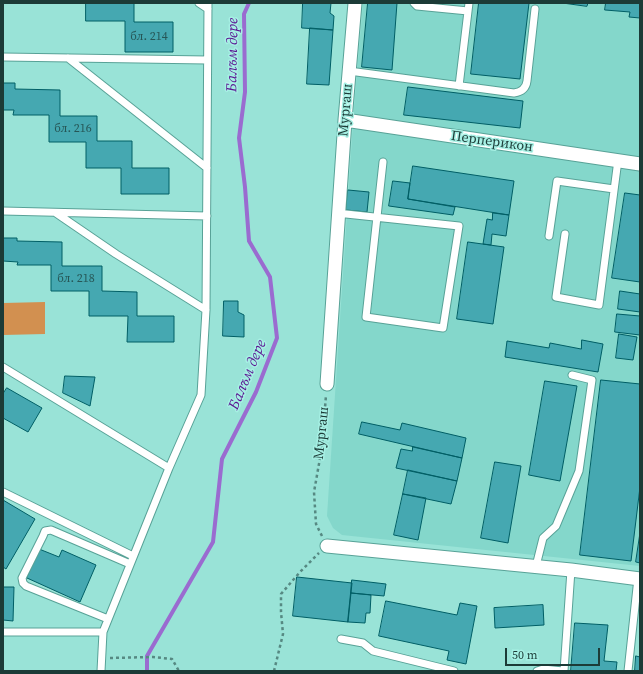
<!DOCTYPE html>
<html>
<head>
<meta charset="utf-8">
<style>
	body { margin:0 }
	#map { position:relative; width:643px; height:674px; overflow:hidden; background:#99e3d7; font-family:"Source Serif 4",serif }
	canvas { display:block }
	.frame { position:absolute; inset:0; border:4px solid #1c3b37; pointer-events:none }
	.scale { position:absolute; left:505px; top:648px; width:95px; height:18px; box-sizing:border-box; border:2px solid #1c3b37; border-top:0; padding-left:5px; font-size:12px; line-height:14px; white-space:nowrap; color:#1c3b37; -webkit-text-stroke:3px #a6f0e4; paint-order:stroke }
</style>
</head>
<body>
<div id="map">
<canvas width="643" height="674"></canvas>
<div class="frame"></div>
<div class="scale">50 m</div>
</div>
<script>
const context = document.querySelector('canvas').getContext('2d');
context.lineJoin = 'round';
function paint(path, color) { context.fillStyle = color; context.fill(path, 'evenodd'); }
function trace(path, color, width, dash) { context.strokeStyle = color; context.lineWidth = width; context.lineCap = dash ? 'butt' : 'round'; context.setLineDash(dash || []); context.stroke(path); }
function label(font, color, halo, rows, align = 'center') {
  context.font = font + ' "Source Serif 4",serif'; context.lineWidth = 3; context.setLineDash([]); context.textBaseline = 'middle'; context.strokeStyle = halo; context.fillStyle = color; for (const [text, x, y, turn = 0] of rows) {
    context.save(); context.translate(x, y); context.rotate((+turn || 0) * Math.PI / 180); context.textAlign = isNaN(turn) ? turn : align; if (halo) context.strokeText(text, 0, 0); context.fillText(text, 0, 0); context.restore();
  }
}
paint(new Path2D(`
	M363,3H640V566L342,535L333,528L327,516L354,107Z`), '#84d7cb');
paint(new Path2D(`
	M45,302V334L3,335V303Z`), '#d29050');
trace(new Path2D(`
	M147,671V656L213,542L222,459L256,392L277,338L270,277L249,241L245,187L239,138L245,92L244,14L249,3`), '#9a6bd0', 4);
const building = new Path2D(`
	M86,3H134V22H173V52H125V21H86Z
	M303,3H331L330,13L334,16L333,30L302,28Z
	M368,3H397L392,70L362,67Z
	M479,3H529L520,79L471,74Z
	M563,3H588L587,6Z
	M606,3H640V18L629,17L630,12L605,10Z
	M310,28L333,30L329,85L307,84Z
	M3,83H15V89L60,90V116H97V141H132V168H169V194H121V168H86V142H49V115H13L14,110H3Z
	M408,87L523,101L520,128L404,115Z
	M413,166L514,181L509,215L408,199Z
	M393,181L410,183L408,199L455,207L453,215L389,206Z
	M348,190L369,192L367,212L346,210Z
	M625,193L640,195V282L612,278Z
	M493,213L509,215L506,236L492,234L491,245L483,244L487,219L492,220Z
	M3,238H17V241L62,242V266H102V291L137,292V316H174V342H127L128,316H89V291H51V265H17L18,262L3,261Z
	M468,242L504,247L493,324L457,319Z
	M620,291L640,294V312L618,309Z
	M224,301H238V312L244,315V337L223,336Z
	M617,314L640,316V335L615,332Z
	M619,334L637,337L633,360L616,358Z
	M582,340L603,344L598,372L505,357L507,341L549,348L550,343L581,349Z
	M65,376L95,377L90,406L63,393Z
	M601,380L640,384V487L631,561L580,555Z
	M545,381L577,386L560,481L529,475Z
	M7,388L42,408L28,432L3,418V394Z
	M362,422L400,430L402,423L466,438L462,458L359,434Z
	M413,447L462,458L457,481L396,468L401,449L412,451Z
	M495,462L521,466L508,543L481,538Z
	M408,470L457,481L451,504L403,494Z
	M403,494L426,498L418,540L394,535Z
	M3,500L35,519L6,569L3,567Z
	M640,533V563L636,562Z
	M39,549L59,557L62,550L96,565L80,602L27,578Z
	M297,577L352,583L348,622L293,616Z
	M352,580L386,584L384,596L351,593Z
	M3,587H14L13,621L3,620Z
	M351,593L371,595L370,613H366L365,623L348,622Z
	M386,601L457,615L460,603L477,606L466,664L447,660L449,651L379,636Z
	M543,605L544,625L495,628L494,608Z
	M575,623L608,625L604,661L617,662L616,671H571Z
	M636,656L640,657V671H635Z`);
paint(building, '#45a8b1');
trace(building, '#005e65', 1);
const service = new Path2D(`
	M199,3L208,9
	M414,3L417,6L468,11
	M3,57L207,60
	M68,58L207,168
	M349,71L514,93C521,92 526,89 527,81L535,9
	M459,86L469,3
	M3,211L207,216
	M56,213L116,254L206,310
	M338,214H346L459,226L443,328L366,317L383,162
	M565,234L556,297L599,305L618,160
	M549,236L557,181L614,189
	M3,367L169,468
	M3,492L133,556
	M536,566L543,538L556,526L579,471L592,380L572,375
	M108,619L26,586L23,583L22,578L43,536L45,531L51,530L130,564
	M3,632H103
	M341,639L363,643L373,651L454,671
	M101,671L103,632L169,468L201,395L206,310L208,3
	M537,671L543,669L563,671
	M564,671L571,570
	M628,671L638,578`);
const minor = new Path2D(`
	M345,120L640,164
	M327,384L345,120L355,3
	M327,546L571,570L640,579`);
trace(service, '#58a297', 9);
trace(minor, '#58a297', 15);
trace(new Path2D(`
	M322,536L316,524L314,492L322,447L326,395
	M110,658L153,657L172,659L179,671
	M274,671L283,634L281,612V594L300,572L319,553`), '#568982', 2.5, [3, 3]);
trace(service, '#fff', 7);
trace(minor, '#fff', 13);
label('12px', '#265656', null, [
	["бл. 214",149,37],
	["бл. 216",73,129],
	["бл. 218",76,279]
]);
label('14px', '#1c3b37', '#a6f0e4', [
	["Мургаш",346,110,-85],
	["Перперикон",492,142,8],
	["Мургаш",322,433,-84]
]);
label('italic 15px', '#5b1491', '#a6f0e4', [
	["Балъм дере",233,55,-89],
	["Балъм дере",248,375,-67]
]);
</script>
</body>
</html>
